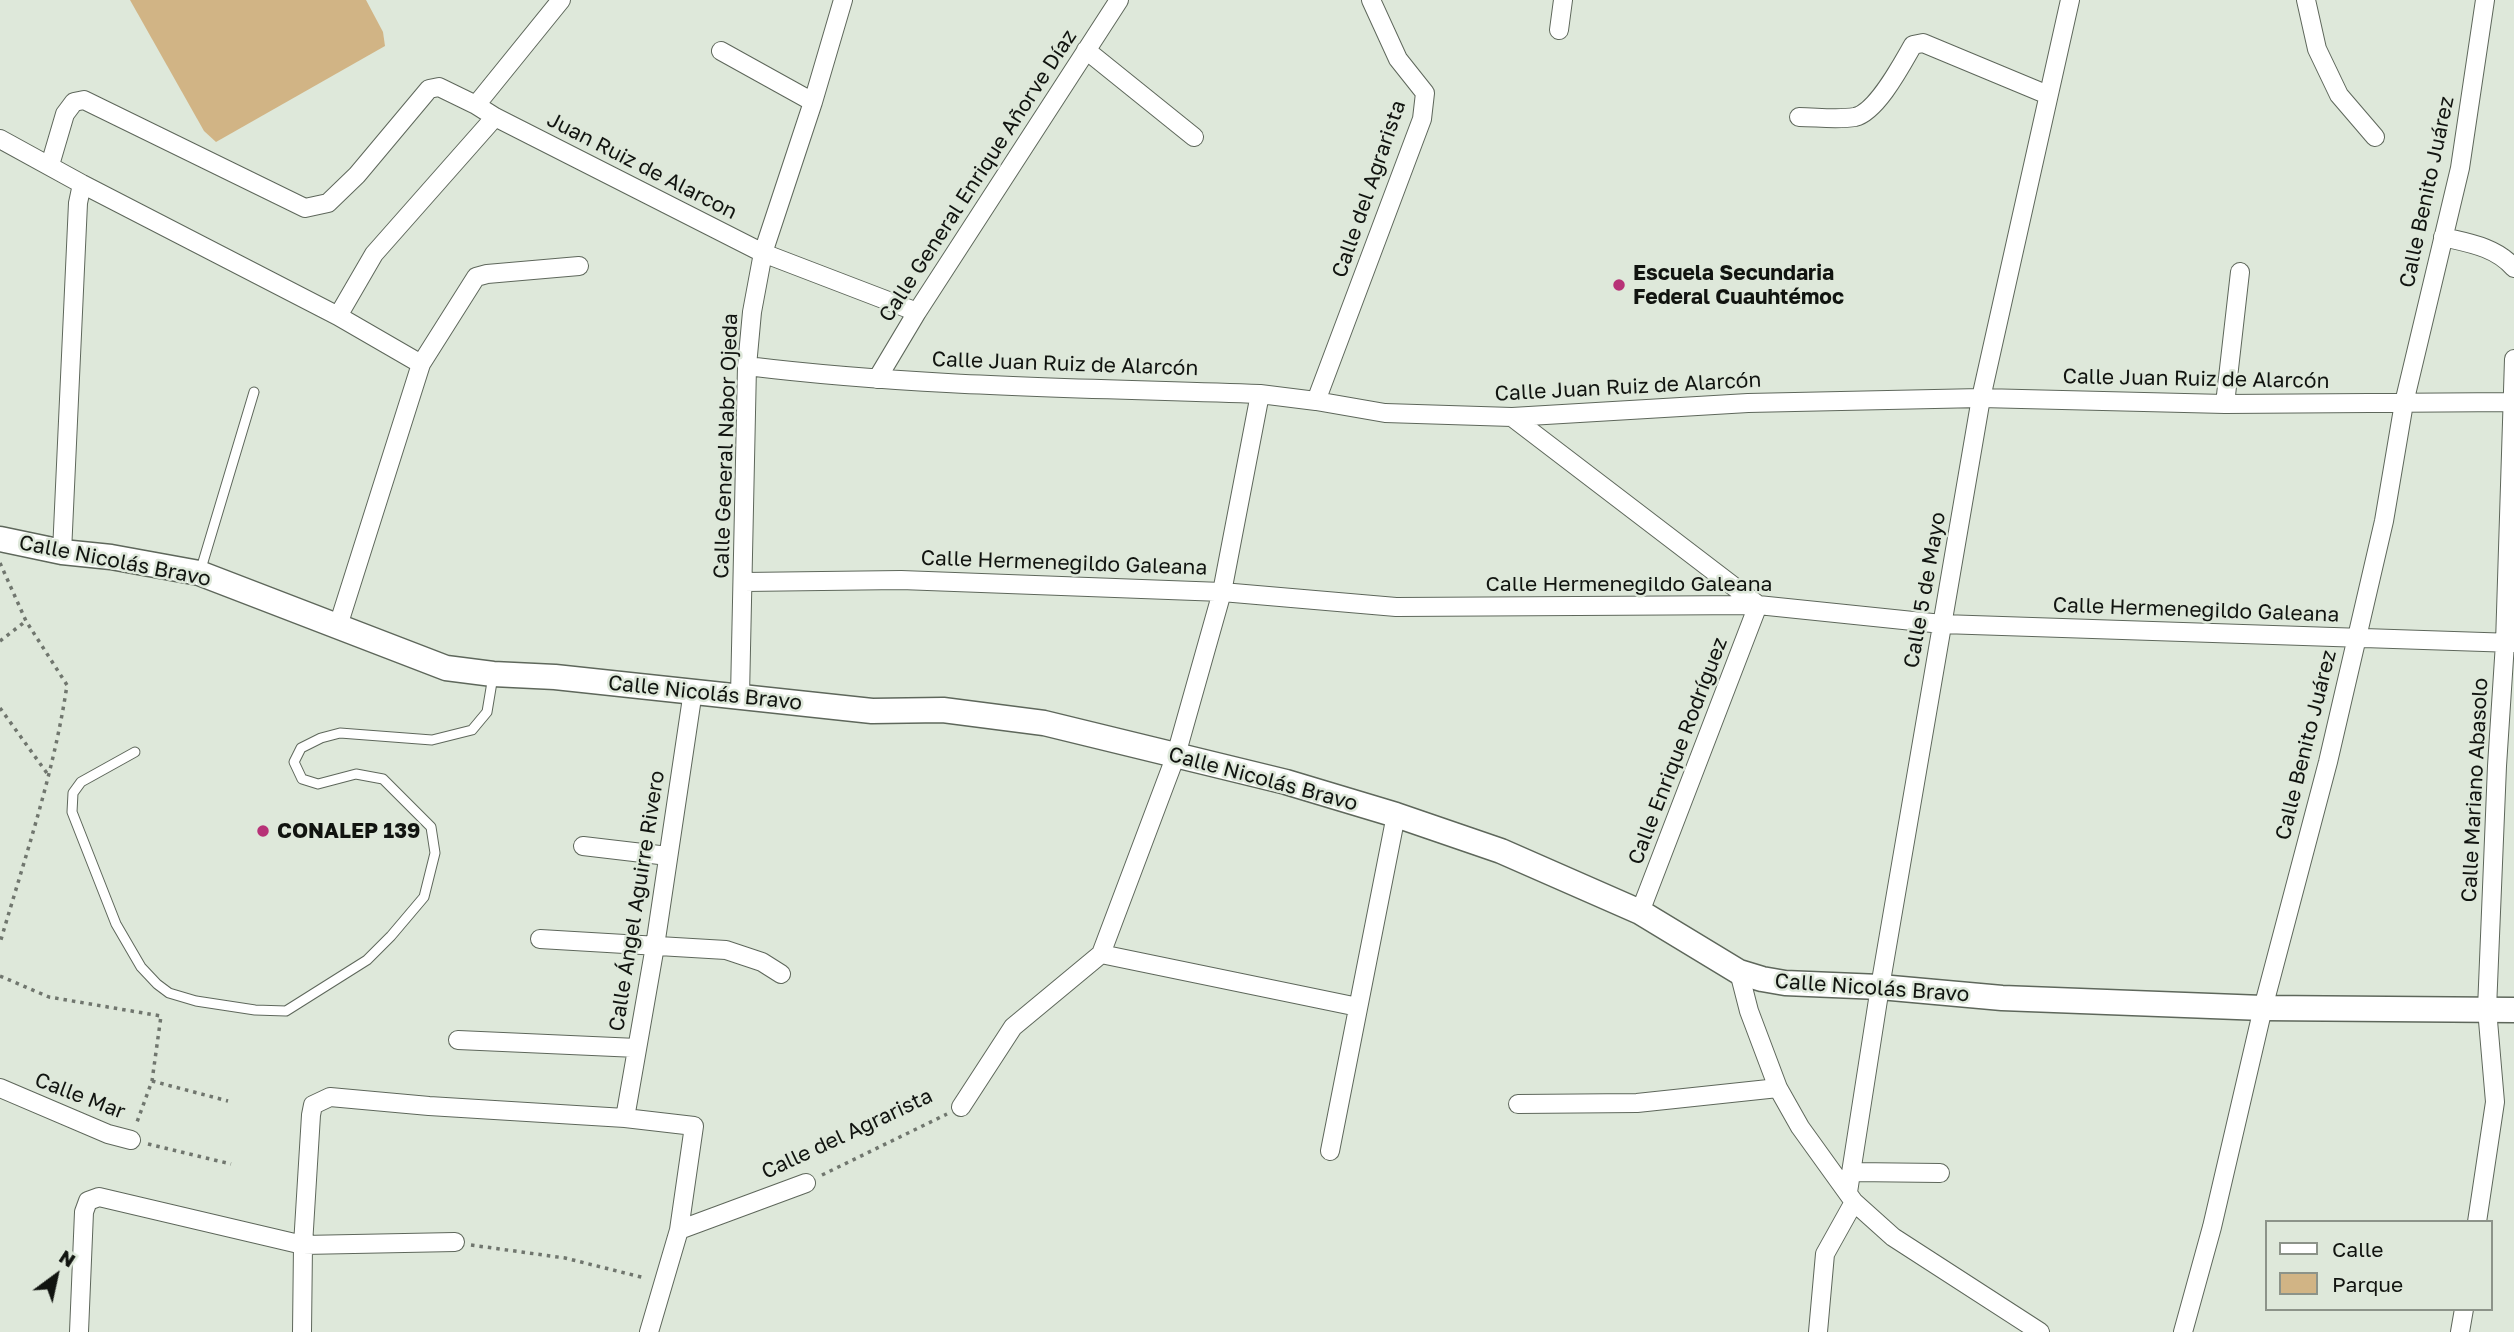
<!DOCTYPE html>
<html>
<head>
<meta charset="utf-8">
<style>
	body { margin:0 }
	#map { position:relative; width:2514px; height:1332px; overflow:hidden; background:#dee8da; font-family:"Golos Text",sans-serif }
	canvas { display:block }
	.legend { position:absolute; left:2265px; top:1220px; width:228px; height:91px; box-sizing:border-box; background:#dee8da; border:2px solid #8c9389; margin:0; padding:9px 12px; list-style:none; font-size:21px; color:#111410 }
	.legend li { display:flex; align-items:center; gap:14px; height:35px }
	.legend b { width:35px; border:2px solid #8c9389 }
	.north { position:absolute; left:21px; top:1241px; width:70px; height:70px; -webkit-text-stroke:5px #dee8da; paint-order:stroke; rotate:33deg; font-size:19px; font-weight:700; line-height:28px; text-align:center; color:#111410 }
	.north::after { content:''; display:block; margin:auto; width:24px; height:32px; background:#111410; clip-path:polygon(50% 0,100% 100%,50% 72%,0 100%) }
</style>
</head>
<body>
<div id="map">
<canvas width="2514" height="1332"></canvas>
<ul class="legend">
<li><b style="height:9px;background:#fff"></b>Calle</li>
<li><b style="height:19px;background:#d1b485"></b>Parque</li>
</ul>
<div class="north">N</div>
</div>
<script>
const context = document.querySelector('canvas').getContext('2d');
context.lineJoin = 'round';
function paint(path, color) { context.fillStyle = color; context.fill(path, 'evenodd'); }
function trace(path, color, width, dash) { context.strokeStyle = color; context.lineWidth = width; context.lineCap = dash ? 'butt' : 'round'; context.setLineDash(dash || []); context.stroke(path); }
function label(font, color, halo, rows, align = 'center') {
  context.font = font + ' "Golos Text",sans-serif'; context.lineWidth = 5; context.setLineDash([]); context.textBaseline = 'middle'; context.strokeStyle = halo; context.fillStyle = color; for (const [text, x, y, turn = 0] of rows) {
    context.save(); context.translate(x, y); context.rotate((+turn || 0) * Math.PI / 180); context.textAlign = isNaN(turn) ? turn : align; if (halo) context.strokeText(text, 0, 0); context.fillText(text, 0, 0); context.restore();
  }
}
paint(new Path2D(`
	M130,0H366L383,32L385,46L216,142L204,131Z`), '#d1b485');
const lane = new Path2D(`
	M200,572L254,392
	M135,752L81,782L73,793L72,812L116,924L141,967L157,984L169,993L196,1001L255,1010L286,1011L367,960L391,936L424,897L435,853L431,827L383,779L356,774L318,784L302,779L294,762L301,748L321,738L340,733L432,740L472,730L487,712L493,676`);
const street = new Path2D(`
	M561,0L476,105L495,117L763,253L917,312
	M2306,0L2317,49L2339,95L2375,137
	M1559,30L1563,0
	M1086,50L1194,137
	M721,51L813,102
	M1799,117C1816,117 1837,120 1855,117C1877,112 1902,64 1913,45L1923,43L2048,95
	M0,139L82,184L338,316L421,364
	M50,165L65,114L74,102L84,100L305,208L328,203L357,175L429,89L439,87L476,105
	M2443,237C2469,243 2496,247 2514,268
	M338,316L374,254L495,117
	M747,366C917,387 1089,388 1260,394L1316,401L1385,413L1512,417L1748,403L1981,398L2225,404L2514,402
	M877,379L917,312L1119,0
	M1316,401L1422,119L1425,93L1398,59L1371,0
	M2225,404L2240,272
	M1512,417L1758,605L1640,912
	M62,552L78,203L82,184
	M744,582L901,580L1222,592L1396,607L1758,605L1942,624L2514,643
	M338,626L421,364L476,277L487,274L579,266
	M740,696L747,366L752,312L763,253L813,102L843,0
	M583,846L668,856
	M540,939L726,950L762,962L781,974
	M1101,954L1358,1007
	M1739,972L1749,1011L1778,1088L1800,1127L1854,1202L1893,1237L2040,1332
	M458,1040L637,1048
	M0,1088L108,1134L131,1140
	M1518,1104L1637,1103L1778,1088
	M961,1107L1013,1027L1101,954L1176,755L1222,592L1260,394
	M625,1118L655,946L693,691
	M1330,1151L1396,815
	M1853,1172L1940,1173
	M1848,1192L1880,987L1981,398L2070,0
	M2477,1222L2495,1102L2487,1009L2497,766L2505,643L2514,359
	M679,1230L806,1183
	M79,1332L84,1212L88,1201L99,1197L303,1245L455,1242
	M302,1332L303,1245L311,1115L313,1105L330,1097L429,1106L625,1118L694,1126L679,1230L649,1332
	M1818,1332L1825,1254L1854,1202
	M2183,1332L2212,1227L2263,1008L2328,762L2384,521L2404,403L2460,168L2485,0
	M2460,1332L2464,1309`);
const secondary = new Path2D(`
	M0,539L62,552L111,557L199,573L446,668L493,674L555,677L872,711L943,710L1044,723L1286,782L1396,815L1501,851L1640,912L1739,972L1762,979L1785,983L1880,987L2002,998L2263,1008L2514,1010`);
trace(lane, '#5e675b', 11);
trace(street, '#5e675b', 20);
trace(secondary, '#5e675b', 27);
trace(new Path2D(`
	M0,563L26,621L67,685C54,773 25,857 0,943
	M0,641L26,621
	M0,708L49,776
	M0,976L49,997L161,1016L152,1081L137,1122
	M152,1081L228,1101
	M148,1144L231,1164
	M822,1175L947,1114
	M471,1245L565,1258L645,1278`), '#70766e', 3.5, [3.5, 5]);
trace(lane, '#fff', 9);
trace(street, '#fff', 18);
trace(secondary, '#fff', 24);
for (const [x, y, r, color] of [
	[1619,285,7,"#b73277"],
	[263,831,7,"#b73277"]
]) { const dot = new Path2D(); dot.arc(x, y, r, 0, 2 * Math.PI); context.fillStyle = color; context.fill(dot); trace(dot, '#dee8da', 2.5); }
label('21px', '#111410', '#dee8da', [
	["Juan Ruiz de Alarcon",642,166,27],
	["Calle General Enrique Añorve Díaz",978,176,-57],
	["Calle del Agrarista",1369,189,-71],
	["Calle Benito Juárez",2427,192,-78],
	["Calle Juan Ruiz de Alarcón",1065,364,2],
	["Calle Juan Ruiz de Alarcón",2196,379,1],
	["Calle Juan Ruiz de Alarcón",1628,387,-3],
	["Calle General Nabor Ojeda",726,446,-88],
	["Calle Nicolás Bravo",115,561,11],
	["Calle Hermenegildo Galeana",1064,563,2],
	["Calle Hermenegildo Galeana",1629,584],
	["Calle 5 de Mayo",1925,590,-80],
	["Calle Hermenegildo Galeana",2196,610,2],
	["Calle Nicolás Bravo",705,693,6],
	["Calle Benito Juárez",2306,745,-76],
	["Calle Enrique Rodríguez",1678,751,-69],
	["Calle Nicolás Bravo",1263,779,15],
	["Calle Mariano Abasolo",2475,790,-87],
	["Calle Ángel Aguirre Rivero",637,901,-81],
	["Calle Nicolás Bravo",1872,988,4],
	["Calle Mar",80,1096,21],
	["Calle del Agrarista",847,1134,-25]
]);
label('bold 21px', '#111410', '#dee8da', [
	["Escuela Secundaria",1633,273],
	["Federal Cuauhtémoc",1633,297],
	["CONALEP 139",277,831]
], 'left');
</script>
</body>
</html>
